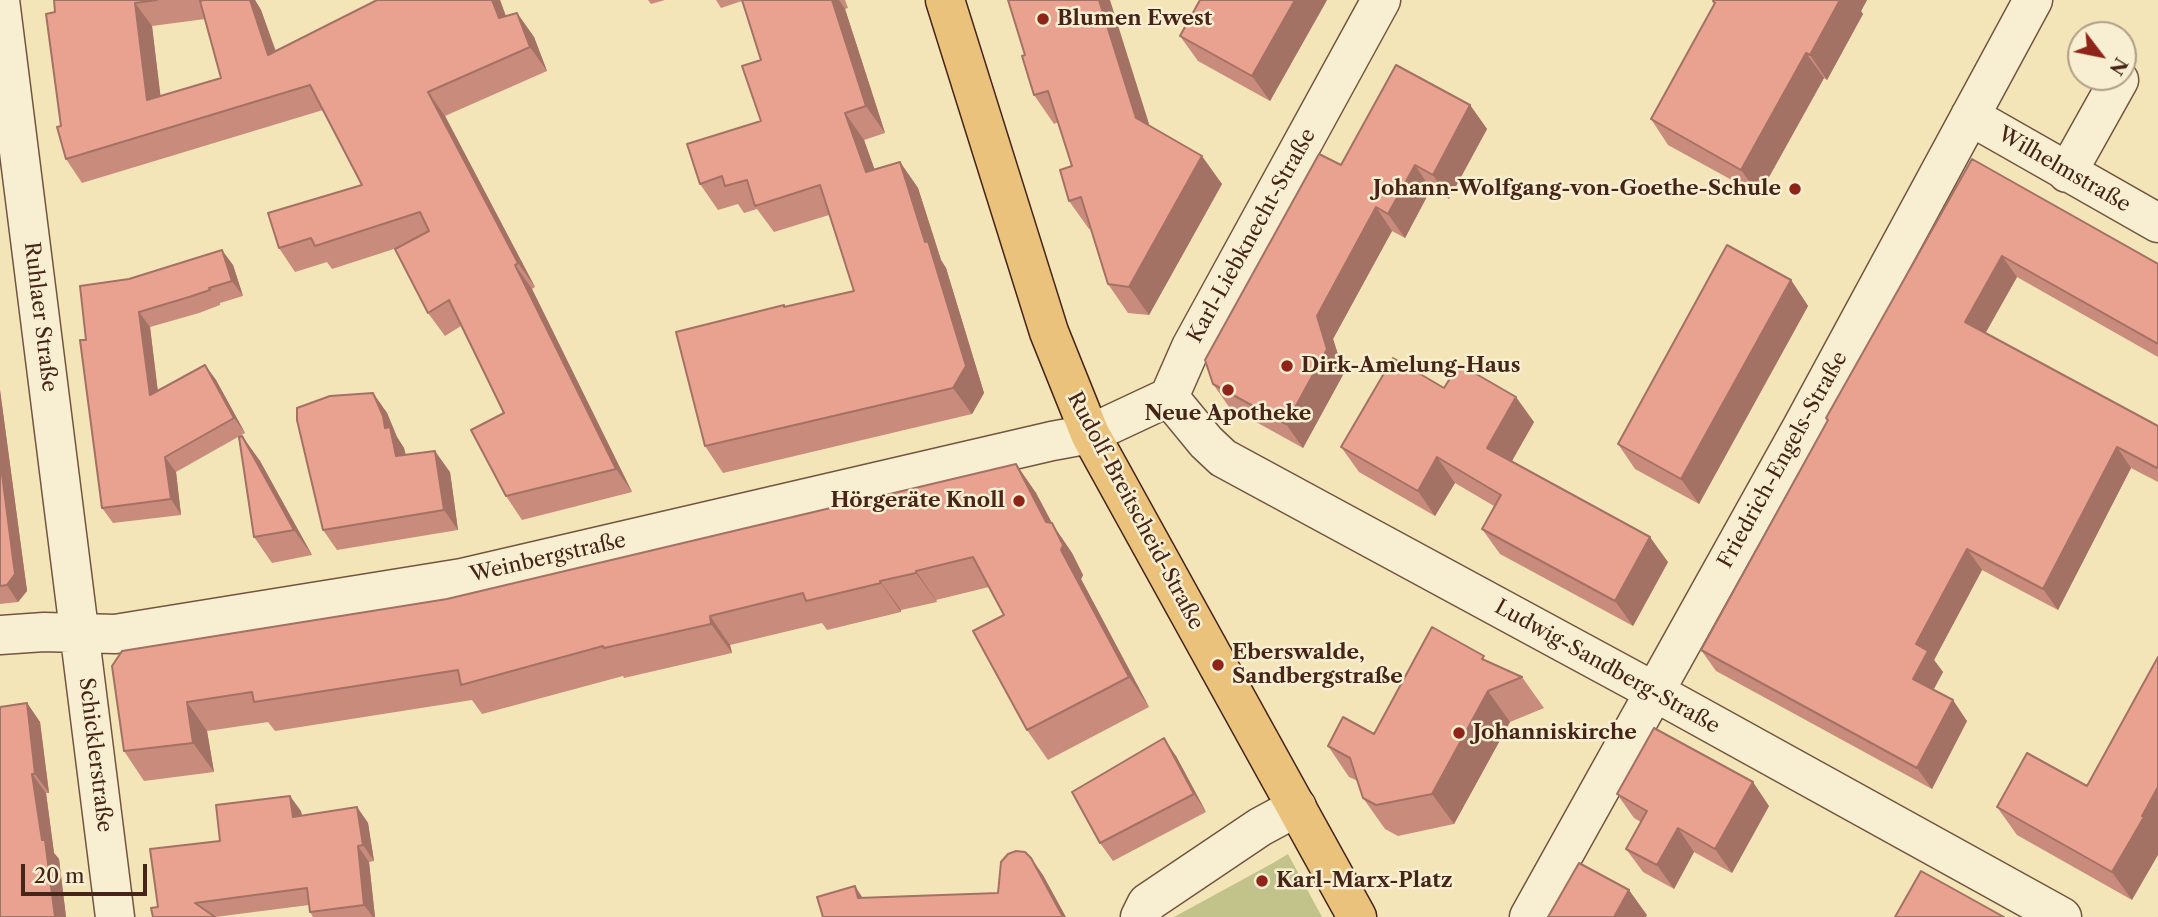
<!DOCTYPE html>
<html>
<head>
<meta charset="utf-8">
<style>
	body { margin:0 }
	#map { position:relative; width:2158px; height:917px; overflow:hidden; background:#f4e5b9; font-family:"Libre Caslon Text",serif }
	canvas { display:block }
	.north { position:absolute; left:2067px; top:21px; width:70px; height:70px; box-sizing:border-box; background:#f8eed2; border:2px solid #b19e88; border-radius:50%; rotate:122deg; font-size:19px; font-weight:700; line-height:28px; text-align:center; color:#462518 }
	.north::after { content:''; display:block; margin:auto; width:24px; height:32px; background:#8f2418; clip-path:polygon(50% 0,100% 100%,50% 72%,0 100%) }
	.scale { position:absolute; left:21px; top:864px; width:126px; height:32px; box-sizing:border-box; border:4px solid #462518; border-top:0; padding-left:9px; font-size:21px; line-height:24px; white-space:nowrap; color:#462518; -webkit-text-stroke:5px #f8eed2; paint-order:stroke }
</style>
</head>
<body>
<div id="map">
<canvas width="2158" height="917"></canvas>
<div class="north">N</div>
<div class="scale">20 m</div>
</div>
<script>
const context = document.querySelector('canvas').getContext('2d');
context.lineJoin = 'round';
function paint(path, color) { context.fillStyle = color; context.fill(path, 'evenodd'); }
function trace(path, color, width, dash) { context.strokeStyle = color; context.lineWidth = width; context.lineCap = dash ? 'butt' : 'round'; context.setLineDash(dash || []); context.stroke(path); }
function label(font, color, halo, rows, align = 'center') {
  context.font = font + ' "Libre Caslon Text",serif'; context.lineWidth = 5; context.setLineDash([]); context.textBaseline = 'middle'; context.strokeStyle = halo; context.fillStyle = color; for (const [text, x, y, turn = 0] of rows) {
    context.save(); context.translate(x, y); context.rotate((+turn || 0) * Math.PI / 180); context.textAlign = isNaN(turn) ? turn : align; if (halo) context.strokeText(text, 0, 0); context.fillText(text, 0, 0); context.restore();
  }
}
paint(new Path2D(`
	M1288,854L1322,917H1174L1273,863Z`), '#c1c38b');
const minor = new Path2D(`
	M0,0L115,917
	M1970,116L2158,223
	M2067,173L2119,80
	M1169,397L1206,442L1223,458L1655,692L2062,917
	M0,635L44,632L115,634L462,578L1052,441L1090,434L1169,397L1191,347L1381,0
	M1140,917L1147,903L1260,827L1297,807
	M1529,917L1802,427L2033,0`);
const major = new Path2D(`
	M945,0L1049,332L1090,434L1357,917`);
trace(minor, '#725540', 41);
trace(major, '#462518', 41);
trace(minor, '#f8eed2', 38);
trace(major, '#eac27c', 38);
paint(new Path2D(`
	M54,0H255L261,10L276,51L377,0H500L506,16L517,13L534,37L547,71L445,116L535,287L532,289L632,492L522,520L506,496L504,413L461,326L445,336L428,313L397,248L332,269L327,262L295,272L279,248L362,185L323,110L82,183L66,159L61,126ZM205,19L221,78L160,96L152,26Z
	M648,0H665L651,4Z
	M716,0H845L848,8L845,9L885,133L864,140L874,169L900,162L918,188L941,260L946,268L984,393L972,414L723,473L705,446L785,307L854,291L829,215L774,232L757,209L744,213L738,204L718,210L700,184L761,121V60L742,1L721,8Z
	M1200,0H1327L1270,101L1198,61L1180,36Z
	M1714,0H1867L1861,11L1863,14L1827,80L1824,78L1759,195L1668,145L1651,119L1715,4L1713,1Z
	M1025,55L1149,126L1222,184L1149,315L1128,313L1108,284L1091,229H1089L1069,201L1072,166L1058,122L1054,124L1034,95Z
	M1470,105L1487,129L1449,199L1431,189L1405,238L1392,231L1333,339L1344,373L1303,448L1229,407L1213,384L1341,165Z
	M1972,159L2158,264V357L2017,277L1985,333L2158,426V482L2131,468L2058,610L1982,570L1934,660L1943,672L1933,690L1967,721L1932,789L1716,671L1701,650L1828,421L1826,418Z
	M233,265L243,296L220,303V305L199,313L150,327L158,391L205,365L216,380L245,433L176,472L181,515L113,523L102,508L86,340L129,279Z
	M1791,280L1808,306L1699,504L1635,469L1618,444Z
	M1444,388L1534,422L1512,461L1668,562L1633,626L1500,554L1482,529L1494,506L1455,483L1435,516L1359,472L1341,447Z
	M0,390L27,591L18,602L0,604Z
	M373,393L387,413L397,437L404,448L406,455L450,472L458,530L337,550L323,530Z
	M242,436L260,461L312,555L272,563L254,537Z
	M1016,464L1036,493L1053,525L1072,553L1083,575L1081,579L1149,707L1048,760L1027,730L1004,615L989,587L936,600L937,602L901,610V612L827,630L822,623L730,645L732,653L624,678L623,676L482,714L472,700L275,731L268,722L207,731L214,772L144,781L124,751L112,666L447,599Z
	M1488,661L1522,677L1544,708L1510,722L1454,824L1398,836L1385,829L1363,798L1358,781L1349,777L1328,746L1374,734Z
	M27,703L40,722L49,793H46L54,853L59,859L66,917H0Z
	M1176,756L1206,812L1113,861L1100,843Z
	M2087,786L2132,900L2017,835L1997,807Z
	M1617,794L1769,806L1732,873L1694,852L1674,889L1643,872L1626,849L1641,822L1634,818Z
	M357,807L368,823L374,861L369,862L375,917H313L310,912L309,905L215,917H153L158,907L220,841L301,811L302,816Z`), '#c98b7c');
paint(new Path2D(`
	M250,0H255L261,10L285,79L268,55Z
	M492,0H500L515,42L499,18Z
	M832,0H839L845,9L885,133L866,106Z
	M1099,0H1110L1156,146L1136,118Z
	M1295,0H1327L1270,101L1252,76Z
	M1840,0H1867L1861,11L1863,14L1827,80L1810,55Z
	M135,3L152,26L164,124L147,100Z
	M517,13L534,37L547,71L530,47Z
	M1806,53L1824,78L1759,195L1741,170Z
	M428,92L445,116L535,287L518,263Z
	M1470,105L1487,129L1449,199L1433,175Z
	M845,113L864,140L885,198L866,172Z
	M1202,156L1222,184L1149,315L1129,287Z
	M900,162L918,188L941,260L946,268L984,393L972,414L953,388L925,242Z
	M1415,165L1431,189L1405,238L1388,214Z
	M1376,207L1392,231L1333,339L1344,373L1303,448L1286,424L1317,316Z
	M222,250L233,265L243,296L232,281Z
	M2002,256L2017,277L1980,343L1965,322Z
	M515,265L532,289L632,492L616,469Z
	M1791,280L1808,306L1699,504L1681,479Z
	M139,312L150,327L160,411L150,395Z
	M205,365L216,380L245,433L234,418Z
	M0,390L27,591L18,602L7,585L0,459Z
	M373,393L387,413L397,437L404,448L410,476L396,456Z
	M1516,397L1534,422L1505,473L1487,448Z
	M242,436L260,461L312,555L294,530Z
	M2117,447L2131,468L2058,610L2043,589Z
	M435,451L450,472L458,530L444,510Z
	M165,457L176,472L181,515L171,499Z
	M1437,457L1455,483L1435,516L1418,491Z
	M1016,464L1036,493L1053,525L1072,553L1083,575L1081,579L1149,707L1129,677Z
	M1650,537L1668,562L1633,626L1615,601Z
	M1967,549L1982,570L1934,660L1943,672L1928,700L1913,679L1916,644Z
	M916,571L936,600L937,602L916,573Z
	M880,581L901,610V612L881,583Z
	M710,616L730,645L732,653L711,624Z
	M1488,691L1510,722L1454,824L1432,794Z
	M1953,700L1967,721L1932,789L1917,768Z
	M187,702L207,731L214,772L193,743Z
	M27,703L40,722L49,793L35,774Z
	M1164,738L1176,756L1206,812L1194,794Z
	M32,774L46,793L54,853L59,859L66,917H55L42,840Z
	M1753,782L1769,806L1732,873L1715,849Z
	M2158,787V855L2132,900L2112,872Z
	M290,796L301,811L304,832L293,817Z
	M357,807L368,823L374,861L363,845Z
	M1678,828L1694,852L1674,889L1657,865Z
	M358,846L369,862L375,917H373L364,905Z
	M1031,858L1043,875L1066,917H1063Z
	M855,886L866,903L858,898Z
	M1629,890L1647,915L1646,917H1614Z`), '#a47165');
const building = new Path2D(`
	M54,0H157L135,3L147,100L221,78L200,1L204,0H250L268,55L377,0H492L499,18L517,13L530,47L428,92L518,263L515,265L616,469L506,496L471,430L504,413L449,300L428,313L395,249L429,231L420,212L315,246L311,238L279,248L268,213L362,185L310,85L66,159L57,127L61,126L46,14L55,12Z
	M742,0H832L866,106L845,113L866,172L900,162L925,242L928,241L966,366L953,388L705,446L676,332L784,305V307L854,291L820,185L755,206L747,180L725,186L722,176L700,184L687,144L761,121L742,66L761,60Z
	M1008,0H1099L1136,118L1202,156L1129,287L1108,284L1081,197L1069,201L1060,170L1072,166L1048,91L1034,95L1022,56L1025,55Z
	M1200,0H1295L1252,76L1180,36Z
	M1714,0H1840L1810,55L1806,53L1741,170L1651,119L1715,3L1713,1Z
	M1396,65L1470,105L1433,175L1415,165L1388,214L1376,207L1317,316L1327,349L1286,424L1213,384L1205,360L1319,154L1341,165Z
	M1972,159L2158,264V344L2002,256L1965,322L2158,426V466L2157,468L2117,447L2043,589L1967,549L1916,644L1928,651L1913,679L1953,700L1917,768L1701,650L1828,420L1826,418Z
	M1727,245L1791,280L1681,479L1618,444Z
	M222,250L232,281L209,288L210,290L189,297L139,312L150,395L205,365L234,418L165,457L171,499L102,508L80,340H86L80,286L129,279Z
	M1393,358L1444,388L1459,364L1516,397L1487,448L1650,537L1615,601L1482,529L1501,495L1437,457L1418,491L1341,447Z
	M373,393L383,416L385,428L390,427L396,456L435,451L444,510L323,530L297,420V408L330,396Z
	M242,436L294,530L254,537L239,437Z
	M0,459L15,574L7,585L0,586Z
	M1016,464L1046,522L1052,523L1063,545L1061,550L1129,677L1027,730L973,631L1004,615L973,557L916,571V573L880,581L881,583L806,601L803,593L710,616L711,624L604,648L603,646L461,685L458,670L254,702L252,692L187,702L193,743L124,751L112,666L122,651L447,599Z
	M1432,627L1484,656L1482,659L1522,677L1488,691L1432,794L1376,805L1363,798L1350,758L1328,746L1343,717L1374,734Z
	M2158,657V787L2142,816L2144,817L2112,872L1997,807L2027,753L2087,786Z
	M27,703L35,774H32L42,840H45L55,917H0V707Z
	M1654,728L1753,782L1715,849L1678,828L1657,865L1626,849L1647,811L1617,794Z
	M1164,738L1194,794L1100,843L1072,792Z
	M290,796L293,817L357,807L363,845L358,846L364,905L310,912L307,888L195,903L215,917H153L151,908L158,907L150,849L220,841L216,805Z
	M1016,851L1025,852L1031,858L1063,917H823L817,897L855,886L858,898L998,893L1001,862L1008,854Z
	M1579,863L1629,890L1614,917H1548Z
	M1921,871L2004,917H1895Z`);
paint(building, '#eaa290');
trace(building, '#a47165', 2);
for (const [x, y, r, color] of [
	[1043,19,7,"#8f2418"],
	[1795,189,7,"#8f2418"],
	[1287,366,7,"#8f2418"],
	[1228,390,7,"#8f2418"],
	[1019,501,7,"#8f2418"],
	[1218,665,7,"#8f2418"],
	[1459,733,7,"#8f2418"],
	[1262,881,7,"#8f2418"]
]) { const dot = new Path2D(); dot.arc(x, y, r, 0, 2 * Math.PI); context.fillStyle = color; context.fill(dot); trace(dot, '#f8eed2', 2.5); }
label('bold 21px', '#462518', '#f8eed2', [
	["Blumen Ewest",1057,19],
	["Johann-Wolfgang-von-Goethe-Schule",1781,189,"right"],
	["Dirk-Amelung-Haus",1301,366],
	["Neue Apotheke",1228,414,"center"],
	["Hörgeräte Knoll",1005,501,"right"],
	["Eberswalde,",1232,653],
	["Sandbergstraße",1232,677],
	["Johanniskirche",1473,733],
	["Karl-Marx-Platz",1276,881]
], 'left');
label('21px', '#462518', '#f8eed2', [
	["Wilhelmstraße",2064,170,30],
	["Karl-Liebknecht-Straße",1252,236,-61],
	["Ruhlaer Straße",40,317,83],
	["Friedrich-Engels-Straße",1783,460,-61],
	["Rudolf-Breitscheid-Straße",1135,511,62],
	["Weinbergstraße",548,558,-13],
	["Ludwig-Sandberg-Straße",1607,667,29],
	["Schicklerstraße",95,755,83]
]);
</script>
</body>
</html>
